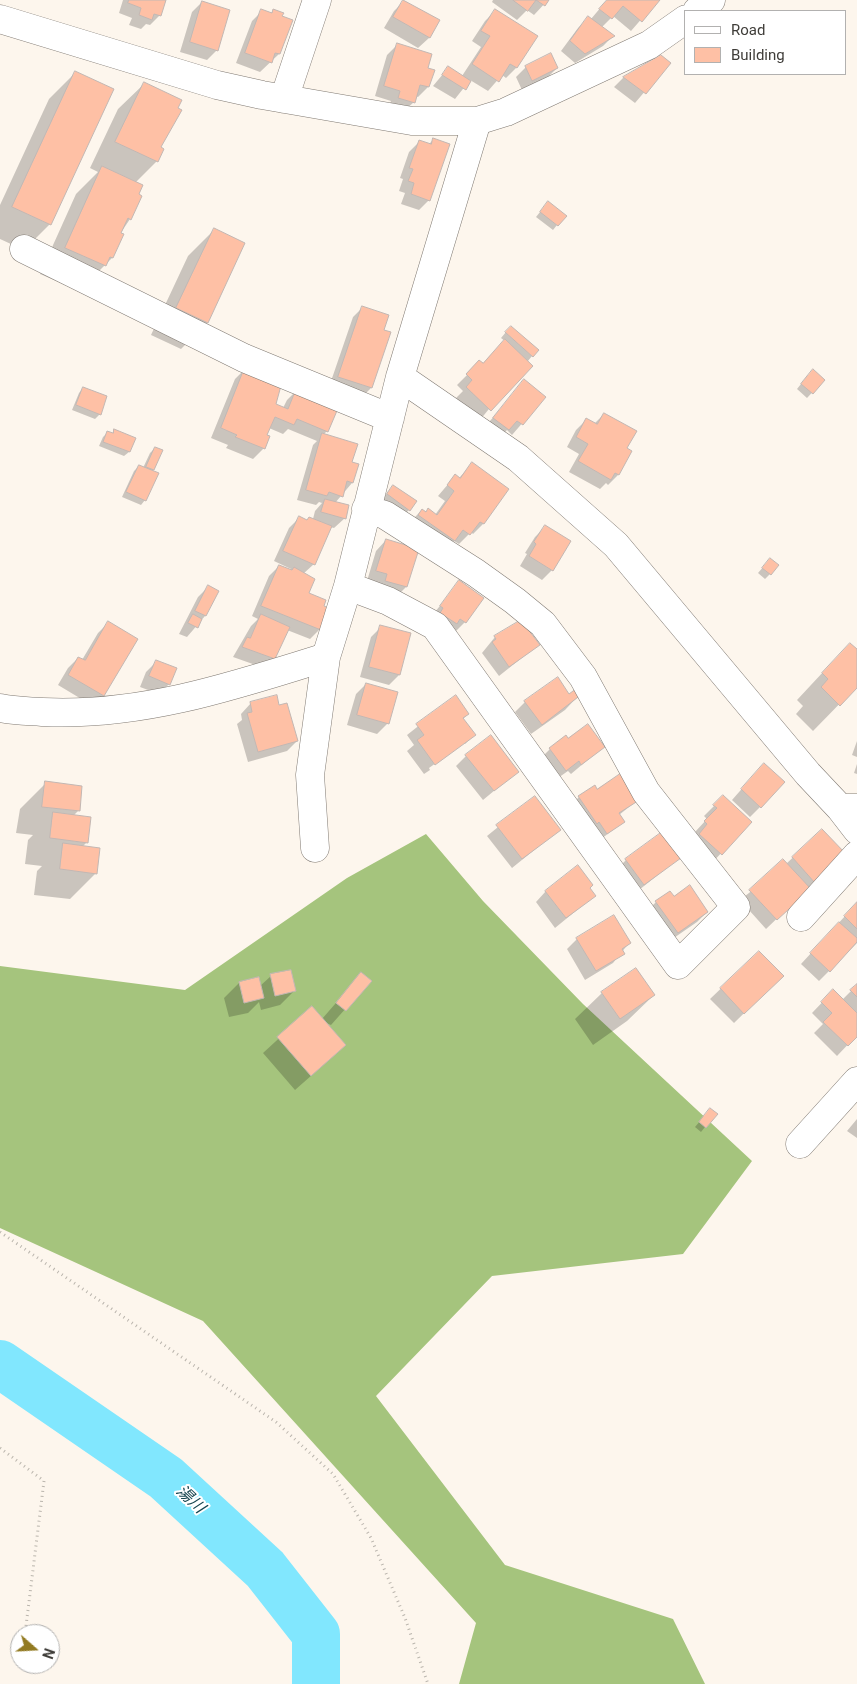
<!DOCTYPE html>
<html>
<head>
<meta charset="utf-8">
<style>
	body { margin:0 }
	#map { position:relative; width:857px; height:1684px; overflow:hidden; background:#fdf6ed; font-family:Roboto,sans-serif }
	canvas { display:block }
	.legend { position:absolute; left:684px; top:10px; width:162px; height:65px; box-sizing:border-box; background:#fff; border:1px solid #b2b1b0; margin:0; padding:6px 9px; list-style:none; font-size:15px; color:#3f3d39 }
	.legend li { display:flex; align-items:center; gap:10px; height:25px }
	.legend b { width:25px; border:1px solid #b2b1b0 }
	.north { position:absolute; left:10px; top:1624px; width:50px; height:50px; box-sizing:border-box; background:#fff; border:1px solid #b2b1b0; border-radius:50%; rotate:109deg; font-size:14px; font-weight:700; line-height:20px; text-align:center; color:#3f3d39 }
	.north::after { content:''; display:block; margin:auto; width:18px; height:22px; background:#927a21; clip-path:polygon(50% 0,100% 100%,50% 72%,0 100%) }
</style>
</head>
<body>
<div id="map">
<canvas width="857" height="1684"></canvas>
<ul class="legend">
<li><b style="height:6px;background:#fff"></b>Road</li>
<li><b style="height:14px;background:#fec0a5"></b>Building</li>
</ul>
<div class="north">N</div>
</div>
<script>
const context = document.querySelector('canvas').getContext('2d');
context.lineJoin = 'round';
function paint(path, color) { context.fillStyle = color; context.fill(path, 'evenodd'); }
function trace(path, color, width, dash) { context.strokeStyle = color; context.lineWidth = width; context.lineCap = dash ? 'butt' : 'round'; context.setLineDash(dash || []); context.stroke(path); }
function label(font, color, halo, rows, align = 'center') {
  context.font = font + ' Roboto,"Noto Sans JP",sans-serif'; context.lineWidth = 4; context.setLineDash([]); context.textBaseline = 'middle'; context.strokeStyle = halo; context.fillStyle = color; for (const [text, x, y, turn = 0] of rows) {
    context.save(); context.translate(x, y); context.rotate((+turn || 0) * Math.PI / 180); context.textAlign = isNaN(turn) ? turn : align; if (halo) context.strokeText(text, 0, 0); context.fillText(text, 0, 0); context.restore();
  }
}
paint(new Path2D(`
	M426,834L483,901L583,1004L752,1161L683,1254L492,1276L376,1396L505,1565L673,1619L705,1684H459L476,1623L203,1321L0,1228V966L185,990L347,878Z`), '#a5c47d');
paint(new Path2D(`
	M123,0H165L160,15L150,25L146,24L141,29L129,25L132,18L119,13Z
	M493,0H548L534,15L527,10L517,20L492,2Z
	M607,0H658L631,31L613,16L601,28L613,36L603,46L575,63L561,51L578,28L588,18L591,19Z
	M404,1L438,21L429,38L418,48L384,28L394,11Z
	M202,2L217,50L207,60L180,52L192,12Z
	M274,10L281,17L279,54L260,72L236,63L252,21L262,11L270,14Z
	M495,11L536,36L516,68L506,78L502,75L488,91L470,80L455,99L433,86L448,68L462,76L481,47L472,41L485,21Z
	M397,45L426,69L428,87L418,97L415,96L414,102L403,112L388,108L391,101L375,96L387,55Z
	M661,57L669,63L635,103L614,87L623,78Z
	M526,67L557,68L547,78L522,90L516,77Z
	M75,73L50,224L24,250L0,239V205L49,99Z
	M145,83L159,148L162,149L156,162L135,183L130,219L120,234L122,235L112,258L79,291L40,274L76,194L98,172L90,168L118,109Z
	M433,140L429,200L419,210L401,204L405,193L399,191L403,179L400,178L409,152L419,142L428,145Z
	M544,207L557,225L553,230L536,217Z
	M214,230L244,244L207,323L181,349L151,335L188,256Z
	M363,307L382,331L371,388L361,398L329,387L353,317Z
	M506,332L532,356L480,420L456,398L463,391L457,385L470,372L483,364L505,341L501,338Z
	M245,369L275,405L283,408L287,400L297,390L327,431L323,435L351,462L352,483L335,503L345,518L334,528L330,527L314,564L303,574L307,594L320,629L310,639L287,630L274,658L264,668L233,657L251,626L258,619L252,616L269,576L279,566L290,571L291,569L274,561L289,528L299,518L306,521L313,519L315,511L322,503L319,502L316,505L297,500L313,445L317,441L288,429L283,434L269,428L266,436L268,437L263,449L253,459L226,448L228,445L211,438L235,379Z
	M808,375L824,380L807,398L797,389Z
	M524,381L544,398L512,435L507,430L498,440L484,428Z
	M83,388L100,414L95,419L72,410L79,393Z
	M604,414L626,448L618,475L608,485L606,483L600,489L569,472L579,454L567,447L576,430L586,420L594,424Z
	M115,431L129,452L124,456L99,446L103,437L108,432L112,434Z
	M155,448L161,451L152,472L145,500L141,505L122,497L134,471L139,466L143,468L150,453Z
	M472,464L507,489L483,524L473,534L471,532L459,544L454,541L444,550L412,520L422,510L435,515L445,501L438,496L455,476L459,478Z
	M393,486L409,510L399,520L378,504Z
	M545,527L552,570L542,580L520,566L527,554L525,553L535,537Z
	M386,540L406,587L396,597L367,581L376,551Z
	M770,559V574L765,579L758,573Z
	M459,582L465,622L455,632L431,617Z
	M208,587L217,591L205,616L187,637L179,634L198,597Z
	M108,623L136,639L103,696L93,706L58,685L68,668L78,658L82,660L98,633Z
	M381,627L399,675L389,685L360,677L371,637Z
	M495,637L538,645L499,676L482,653Z
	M857,651V686L813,731L796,714L803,706L797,700L824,671Z
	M156,662L169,684L159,694L140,687L146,672Z
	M366,684L396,693L387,724L377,734L347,725L356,694Z
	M580,694L565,710L531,734L515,712L525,702Z
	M455,697L468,714L463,719L474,735L465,744V742L429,768L430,770L424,774L407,751L414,745L407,735Z
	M251,703L278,706L297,741L287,751L248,762L237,724L242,720L241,714Z
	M568,740L603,747L571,774L568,771L555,780L540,759L550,749Z
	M857,741V757L852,755Z
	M466,756L518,771L483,800L456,766Z
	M857,764V774L854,773Z
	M754,775L760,807L750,817L732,800Z
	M46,783L78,811L73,816L87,842L82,847L96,873L70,899L34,895L37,871L42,866L25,864L28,840L33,835L16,833L20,809Z
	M597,790L639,799L619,815L623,822L596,843L569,807L579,797Z
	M535,797L559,830L512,868L487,836Z
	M723,797L750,822L711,864L690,844L698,835L695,832L707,819L704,816Z
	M822,830L834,864L766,929L740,900L786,864Z
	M679,858L634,894L616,870L626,860Z
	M588,888L594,896L555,928L536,902L546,891Z
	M674,898L707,912L697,922L668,942L646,912L656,902Z
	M857,903V943L819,981L801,964Z
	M613,917L629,943L613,963L585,980L567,949L577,939Z
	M759,952L782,976L734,1023L710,999Z
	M636,969L654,995L627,1021L593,1045L575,1019L602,993Z
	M361,974L370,981L331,1025L324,1022L329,1060L295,1090L263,1053L312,1008L322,1019Z
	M271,976L295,990L280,1005L261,1010L259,1002L248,1013L229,1017L224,998L239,983L260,986Z
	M857,985V1035L837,1056L814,1033L823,1024L812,1013L833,991L842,1000Z
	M706,1114L705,1127L701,1132L695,1127Z
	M857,1119V1138L847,1131Z`), '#0003');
trace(new Path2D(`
	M0,1364L166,1478L265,1569L316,1634V1684`), '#81e7fe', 48);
const building = new Path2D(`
	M129,0H166L161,16L154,14L152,20L139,15L141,8L128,3Z
	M403,0L440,20L430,38L393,17Z
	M513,0H549L545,6L536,0L528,11Z
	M607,0H660L642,22L623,6L612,19L599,9Z
	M202,1L230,10L218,51L190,42Z
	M261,9L272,13L273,9L284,13L282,16L293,20L280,54L275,53L272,63L245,53Z
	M495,9L538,36L517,68L510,64L499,82L472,64L490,36L481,31Z
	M588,16L615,36L585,54L570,41Z
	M397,43L432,54L428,68L435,70L429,87L420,85L415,103L398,98L400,91L384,86Z
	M551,53L558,68L532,81L525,66Z
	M661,55L671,63L646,94L623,77Z
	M448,66L471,81L466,90L442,75Z
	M75,71L114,89L51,225L12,207Z
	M144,82L182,100L178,108L182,110L161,147L164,149L158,162L115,142Z
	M433,138L450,144L430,201L411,194L414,183L408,181L413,169L409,168L419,140L431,144Z
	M102,166L143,185L139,194L142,196L131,220L128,218L121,233L124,234L113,258L110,257L106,266L65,248Z
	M548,201L567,216L558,226L540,212Z
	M214,228L245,243L208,323L176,308Z
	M362,306L389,315L384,330L391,332L372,388L338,377Z
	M511,326L539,350L533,357L505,332Z
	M505,339L533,366L491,411L466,387L472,380L466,374L479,360L483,363Z
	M245,367L282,382L276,404L288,409L296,389L339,406L328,432L297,419L294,425L275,417L267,435L270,436L265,449L235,437L237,435L221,428Z
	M813,369L825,380L813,394L801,384Z
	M524,379L546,397L523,425L517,421L509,430L493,418Z
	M83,387L107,396L101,415L76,405Z
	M604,413L637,431L627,448L632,451L619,475L615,473L611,480L578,461L588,444L576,437L586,418L597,424Z
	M114,429L136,438L130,452L103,442L107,431L113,433Z
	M322,433L358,444L352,462L359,464L353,483L347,481L343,497L329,492L327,496L306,490Z
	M155,447L163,450L154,470L146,467Z
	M472,462L509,489L484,524L480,522L470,535L463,530L455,541L418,515L422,509L426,512L428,508L437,515L454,491L447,485L455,474L460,478Z
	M139,465L159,473L146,501L126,492Z
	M393,485L417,501L410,511L387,494Z
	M325,499L349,505L346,519L321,512Z
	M299,516L307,520L309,517L332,526L315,565L283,551Z
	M545,525L571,541L553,571L529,556L536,544L534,542Z
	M386,539L419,549L407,587L385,581L387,574L376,571Z
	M770,558L779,565L771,575L762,568Z
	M279,565L292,570L294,567L315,579L309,593L326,600L324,606L331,609L321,630L261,606Z
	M459,580L484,598L466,623L460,619L457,624L440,613L443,608L440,606Z
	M208,585L219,591L206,616L195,611Z
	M193,614L202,619L198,628L188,623Z
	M261,614L290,627L275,659L242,647L247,637L250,638Z
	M521,620L540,645L509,667L492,642L496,639L494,636Z
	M108,621L138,639L104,696L68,675L78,657L85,660Z
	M380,625L411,633L400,675L369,667Z
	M850,643L857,649V688L840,706L821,687L828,679L822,673Z
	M156,660L177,668L170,685L149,676Z
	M558,677L569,694L577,688L582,694L542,725L524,701Z
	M366,683L398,692L389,724L357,715Z
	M277,695L279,705L287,703L298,741L258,752L247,713L252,712L250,702Z
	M456,695L469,714L463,718L476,735L435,765L417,740L424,735L416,724Z
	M588,724L605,747L581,765L579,761L566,771L549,748L566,735L568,738Z
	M491,735L519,772L494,791L465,755Z
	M764,763L785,782L761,808L741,789Z
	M623,772L641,799L619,813L625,822L607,834L599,822L597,824L578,796L595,785L597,789Z
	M45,781L82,786L80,811L42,807Z
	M723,795L752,822L722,855L699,834L707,824L704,821L717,808L713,805Z
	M535,796L561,830L522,859L496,825Z
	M53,812L91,817L88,843L50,838Z
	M822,829L846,854L815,883L792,857Z
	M662,832L681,858L644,885L625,859Z
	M63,843L100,848L97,874L60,869Z
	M783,859L811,889L777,920L749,890Z
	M578,865L593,885L590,888L596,896L566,918L545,891Z
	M690,885L708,912L678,933L655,901L670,891L674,896Z
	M857,902V929L844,916Z
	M614,915L631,943L622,949L625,954L596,971L576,938Z
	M839,922L857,938V942L830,972L810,953Z
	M759,951L784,976L744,1014L720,988Z
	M636,968L655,995L620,1019L601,992Z
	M291,970L296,991L275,996L270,974Z
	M361,972L372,981L346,1011L336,1003Z
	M259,977L264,998L244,1003L239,982Z
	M857,984V997L850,990Z
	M833,989L857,1013V1037L848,1046L823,1022L832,1013L821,1002Z
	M312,1006L346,1045L311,1076L277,1037Z
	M710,1108L718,1114L706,1128L699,1122Z`);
paint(building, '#fec0a5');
trace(building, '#c2b7b3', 1);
const minor = new Path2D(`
	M697,11L711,0
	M0,19L217,85L262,95L412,121H477L506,112L649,45L686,19
	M284,99L317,0
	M24,249L244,358L390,418
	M400,377L518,458L616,545L808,774L840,808H857
	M348,586L388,601L435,626L678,965L736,907L646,792L583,677L543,624L515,601L476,573L385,515L366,509
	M0,708C14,711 28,711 42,712C140,717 234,686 326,657L348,586L400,377L477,121
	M840,808L857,830
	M315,848L310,775L326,657
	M801,917L857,855
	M800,1144L857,1081`);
trace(minor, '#807a73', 29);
trace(new Path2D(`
	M0,1232L276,1422L333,1474L371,1538L405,1618L428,1684
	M0,1448L44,1481L25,1634`), '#bab5ad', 3, [1, 4]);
trace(minor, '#fff', 28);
label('italic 16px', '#17454f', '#fff', [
	["湯川",190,1500,43]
]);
</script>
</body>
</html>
